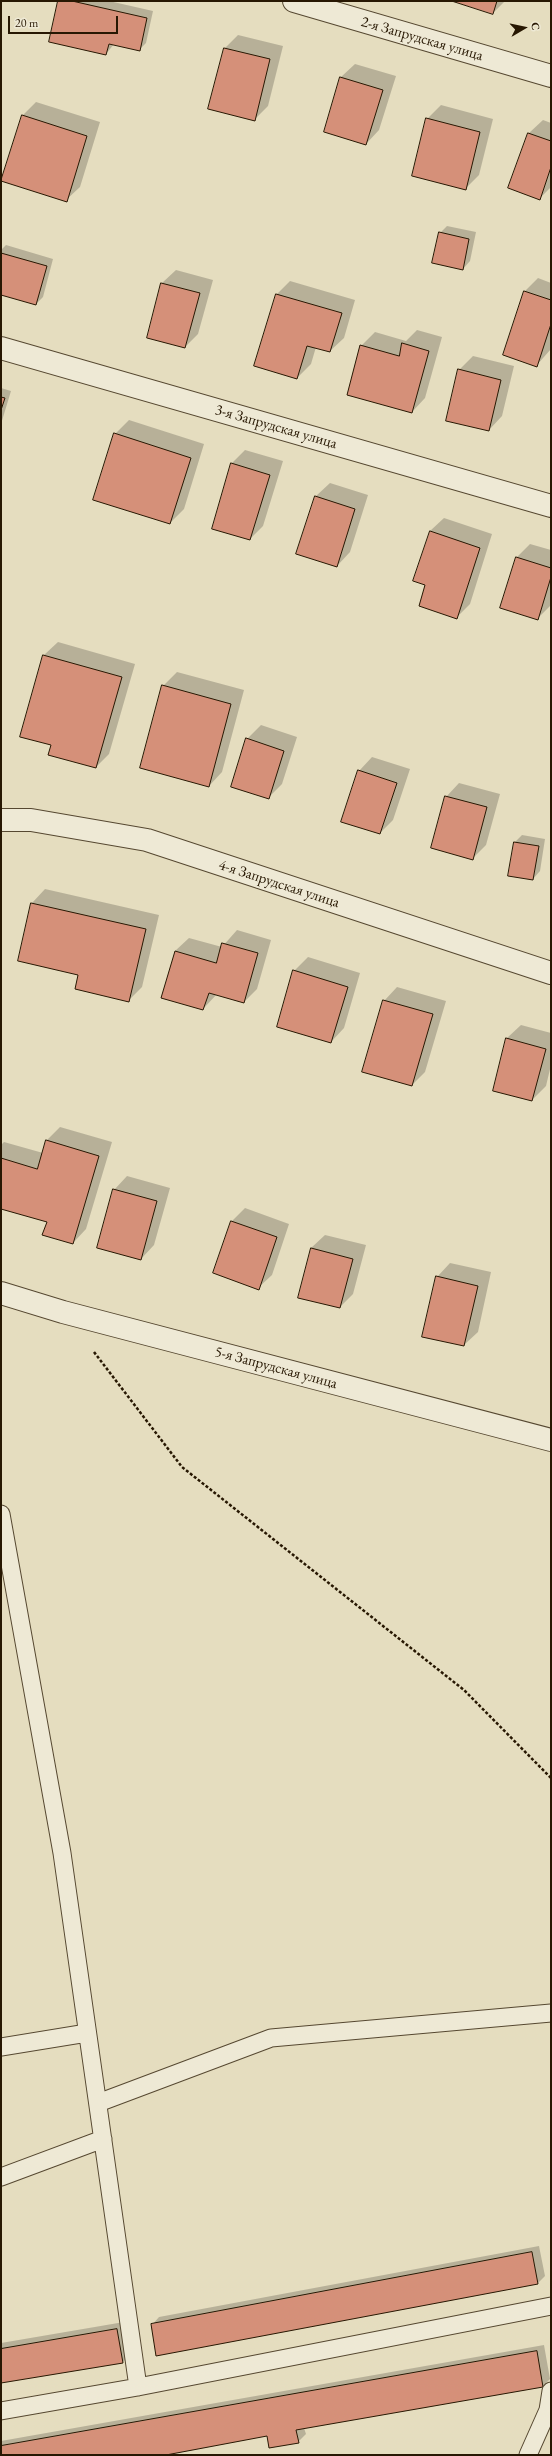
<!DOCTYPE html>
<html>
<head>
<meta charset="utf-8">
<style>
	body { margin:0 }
	#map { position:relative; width:552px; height:2456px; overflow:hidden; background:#e5ddbf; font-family:"EB Garamond",serif }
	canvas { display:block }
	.frame { position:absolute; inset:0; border:2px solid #271702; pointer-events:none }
	.north { position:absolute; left:504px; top:8px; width:40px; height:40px; -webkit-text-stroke:3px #eee9d5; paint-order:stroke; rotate:81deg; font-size:11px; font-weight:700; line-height:16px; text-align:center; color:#271702 }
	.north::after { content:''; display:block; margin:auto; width:14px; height:18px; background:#271702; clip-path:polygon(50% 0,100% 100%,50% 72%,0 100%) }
	.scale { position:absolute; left:8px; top:16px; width:110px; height:18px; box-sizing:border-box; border:2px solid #271702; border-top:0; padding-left:5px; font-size:12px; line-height:14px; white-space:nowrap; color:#271702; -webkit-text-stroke:3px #eee9d5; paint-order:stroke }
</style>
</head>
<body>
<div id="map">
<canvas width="552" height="2456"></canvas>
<div class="frame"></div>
<div class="north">С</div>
<div class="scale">20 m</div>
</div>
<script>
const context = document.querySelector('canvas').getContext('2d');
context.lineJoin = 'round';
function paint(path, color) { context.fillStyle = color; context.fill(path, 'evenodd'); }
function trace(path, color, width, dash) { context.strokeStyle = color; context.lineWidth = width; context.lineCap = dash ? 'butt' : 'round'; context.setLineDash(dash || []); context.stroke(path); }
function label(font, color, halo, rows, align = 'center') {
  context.font = font + ' "EB Garamond",serif'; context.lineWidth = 3; context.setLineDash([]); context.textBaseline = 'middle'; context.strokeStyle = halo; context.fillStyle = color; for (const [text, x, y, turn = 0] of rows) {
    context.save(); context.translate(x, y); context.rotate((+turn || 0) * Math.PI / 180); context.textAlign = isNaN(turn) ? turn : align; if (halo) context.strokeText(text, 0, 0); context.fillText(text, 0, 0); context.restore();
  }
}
paint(new Path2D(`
	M59,1H109L153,11L146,43L139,50L114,44L106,54Z
	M453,1H505L493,13Z
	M238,35L283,46L268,106L254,120L225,48Z
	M355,64L396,76L379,130L366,144L325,131L341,77Z
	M36,102L100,122L80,187L66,200L23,115Z
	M441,105L493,119L479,175L465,189L427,119Z
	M543,120L551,123V187L539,199L510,188L529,133Z
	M447,226L476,232L470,261L463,269L440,233Z
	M6,245L53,259L43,297L36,304L1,294V250Z
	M176,270L213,280L198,334L185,347L148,337L162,283Z
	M538,278L551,283V349L536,366L524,292Z
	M290,281L355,300L344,338L330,351L316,347L311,364L297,378L277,294Z
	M417,330L442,337L425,398L412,412L361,346L375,332L406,341Z
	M473,356L514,366L502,416L489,430L459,370Z
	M1,388L11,391L1,424Z
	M129,420L204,444L184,509L170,523L115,434Z
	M245,450L283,461L263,526L250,539L232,463Z
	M330,483L368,495L350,552L337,566L298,553L316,496Z
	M444,518L492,534L470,604L456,618L426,585L430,531Z
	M530,544L551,550V605L537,619L517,557Z
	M58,642L135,664L109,754L96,767L52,745L44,655Z
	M177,672L244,690L222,772L209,786L163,686Z
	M261,725L297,737L282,784L268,798L247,739Z
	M372,757L410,769L393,820L380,833L359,771Z
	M459,783L500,794L486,845L473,858L446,797Z
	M522,835L545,839L540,871L533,879L515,842Z
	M45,889L159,915L142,987L128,1001L79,974L19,960L32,903Z
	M237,930L271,940L257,989L244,1002L217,994L203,1009L175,951L189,938L222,947Z
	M308,957L360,973L344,1028L331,1042L294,971Z
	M397,987L446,1001L425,1072L412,1085L384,1001Z
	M521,1025L551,1033V1065L546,1086L532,1100L507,1038Z
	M60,1127L112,1142L86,1229L73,1243L48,1222L1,1208V1145L4,1142L43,1153L47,1140Z
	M127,1176L170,1188L154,1245L141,1259L114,1190Z
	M245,1208L289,1224L272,1275L258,1288L231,1222Z
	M325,1235L366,1245L353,1294L340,1307L311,1248Z
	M450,1263L491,1272L478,1332L464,1345L437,1277Z
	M539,2246L545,2276L538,2283L152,2325L159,2317Z
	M124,2322L130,2355L123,2362L1,2382V2343Z
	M544,2345L550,2379L543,2386L304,2428L306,2434L298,2442L268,2435L173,2451L174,2455H1V2441Z`), '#0003');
const building = new Path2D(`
	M58,1H72L147,18L140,51L109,44L106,55L49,42Z
	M452,1H497L493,14Z
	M224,48L270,59L255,121L208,109Z
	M340,77L383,90L366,145L324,132Z
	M22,115L87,136L67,202L1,181Z
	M426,118L480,132L466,190L412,176Z
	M528,133L551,141V167L540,200L508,188Z
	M439,232L469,239L463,270L432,263Z
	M1,253L47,266L36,305L1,295Z
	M161,283L200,293L185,348L147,338Z
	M524,291L551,300V324L537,367L503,355Z
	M276,294L342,313L330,352L307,346L297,379L254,366Z
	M402,343L429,351L412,413L347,395L360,345L399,356Z
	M458,369L501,380L489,431L446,421Z
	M1,397L5,398L1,410Z
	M114,433L191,458L170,524L93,500Z
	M231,463L270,475L250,540L212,529Z
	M315,496L355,509L337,567L296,554Z
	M430,531L480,548L457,619L419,606L425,585L413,581Z
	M516,557L551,568V577L538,620L500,608Z
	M43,655L122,677L96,768L48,755L51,745L20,737Z
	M162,685L231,704L209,787L140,768Z
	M246,738L284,751L269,799L231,787Z
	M358,770L397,783L380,834L341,822Z
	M445,796L487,807L473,860L431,848Z
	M514,842L539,846L533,880L508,876Z
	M31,903L146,929L129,1002L75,989L78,975L18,961Z
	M222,943L258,953L244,1003L209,993L203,1010L161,998L175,951L216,963Z
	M293,970L348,987L331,1043L277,1027Z
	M383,1000L433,1014L412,1086L362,1072Z
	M506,1038L546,1049L532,1101L493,1091Z
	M46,1140L99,1156L73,1244L42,1235L47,1222L1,1209V1158L37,1169Z
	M113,1189L157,1201L141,1260L97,1248Z
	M231,1221L277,1237L259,1290L213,1273Z
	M311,1248L353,1259L340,1308L298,1298Z
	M436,1276L478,1286L464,1346L422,1337Z
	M532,2252L538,2284L156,2356L151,2324Z
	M117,2329L123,2363L1,2383V2349Z
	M537,2351L543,2387L296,2430L299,2443L269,2448L267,2436L166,2455H1V2446Z`);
paint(building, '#d59079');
trace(building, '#271702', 1);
const service = new Path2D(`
	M1,1514L62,1853L138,2387
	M1,2047L87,2033
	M98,2103L271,2038L551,2013
	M1,2177L103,2139
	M1,2411L138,2387L551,2306
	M528,2455L548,2410L551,2391`);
const minor = new Path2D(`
	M294,1L551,76
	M1,348L551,506
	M1,820H31L147,840L551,973
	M1,1293L63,1312L551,1440`);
trace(service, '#564831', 19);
trace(minor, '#564831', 24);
trace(new Path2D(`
	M94,1352L182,1467L464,1690L551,1778`), '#271702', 2.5, [3, 2]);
trace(service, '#eee9d5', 17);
trace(minor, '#eee9d5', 22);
label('15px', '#271702', '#eee9d5', [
	["2-я Запрудская улица",422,39,16],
	["3-я Запрудская улица",276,427,16],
	["4-я Запрудская улица",279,884,18],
	["5-я Запрудская улица",276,1368,15]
]);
</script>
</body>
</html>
